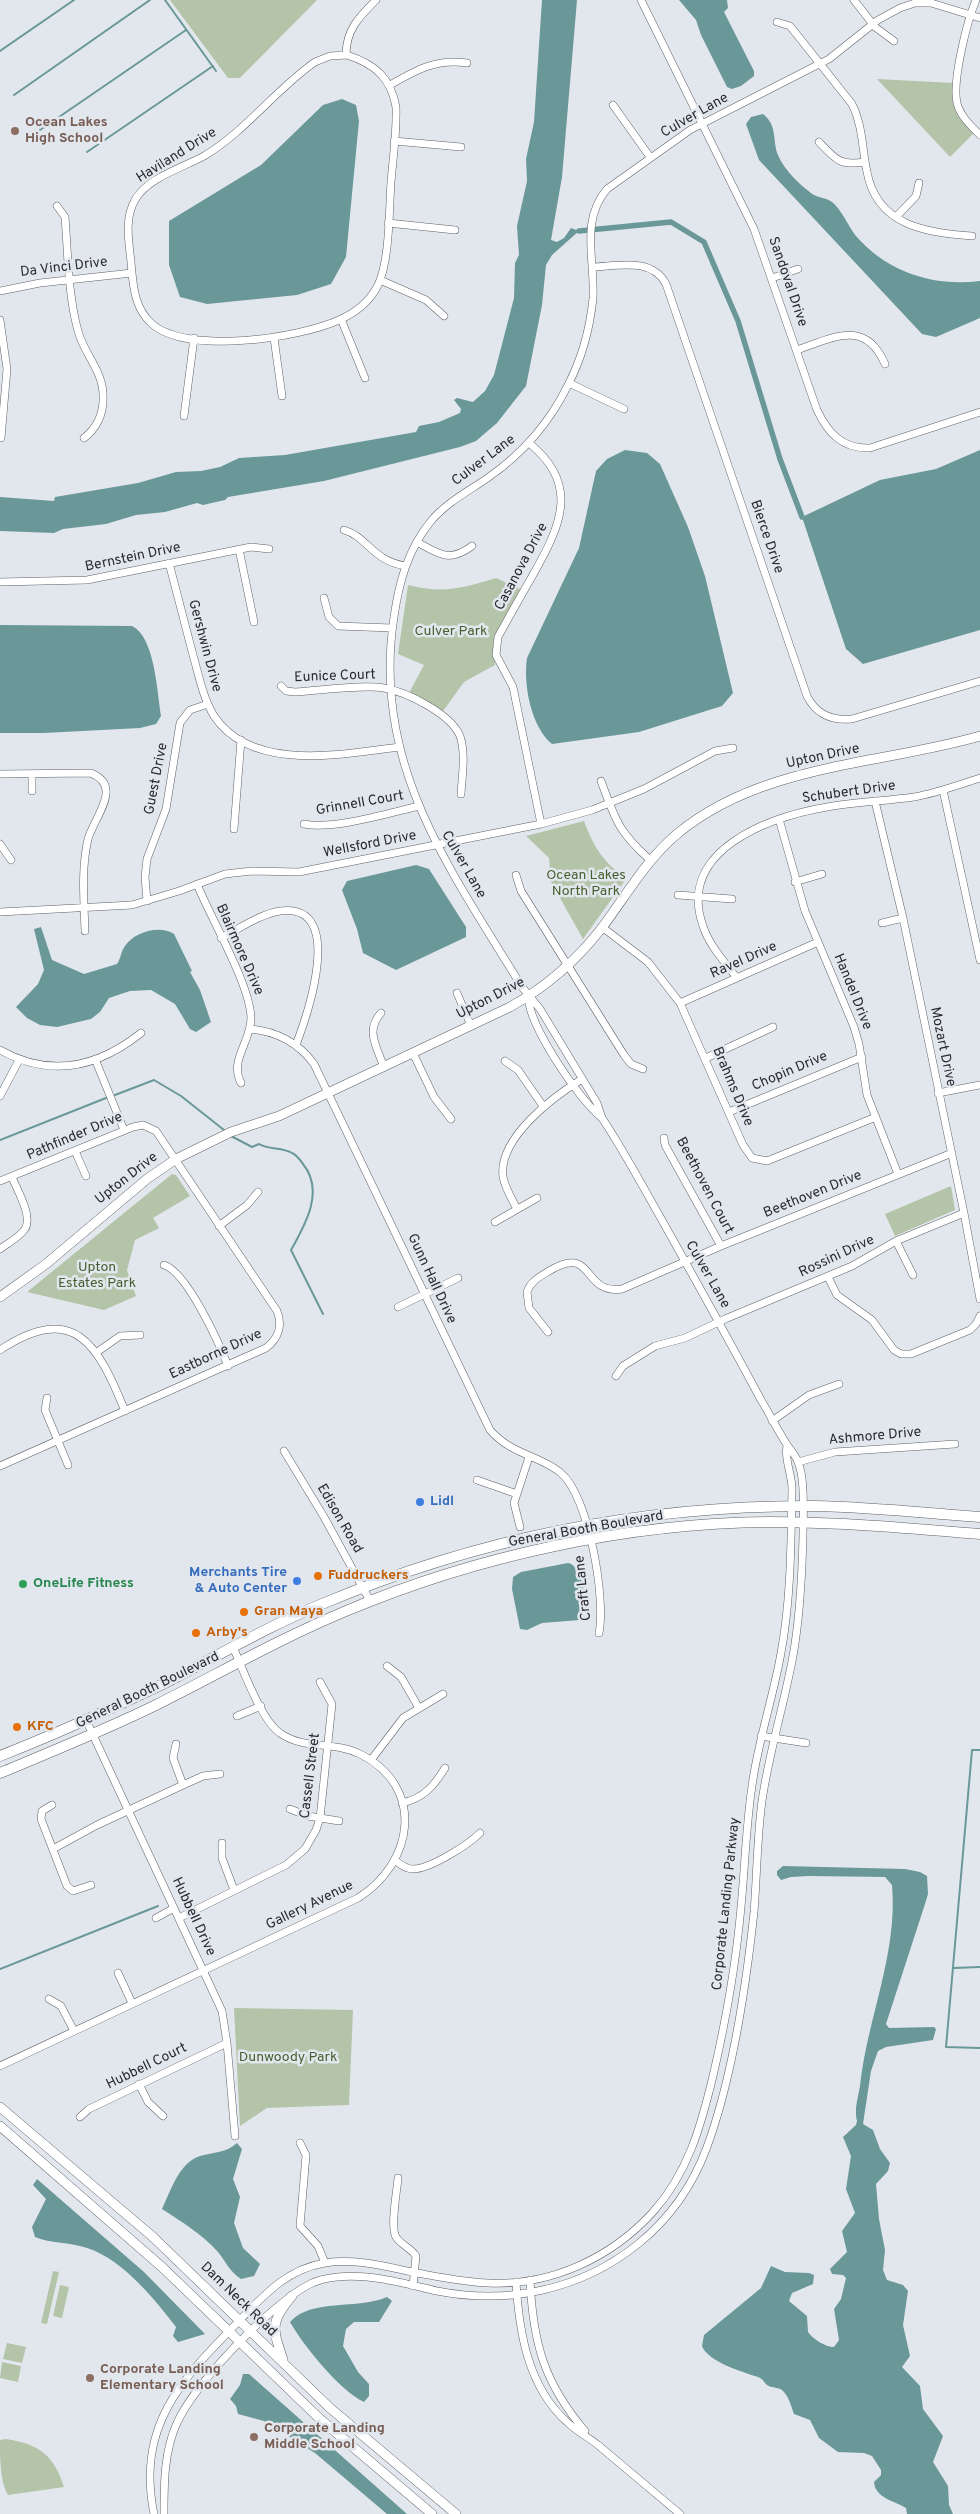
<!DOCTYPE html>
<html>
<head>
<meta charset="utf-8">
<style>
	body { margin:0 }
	canvas { display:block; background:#e2e7ee }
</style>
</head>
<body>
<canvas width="980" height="2514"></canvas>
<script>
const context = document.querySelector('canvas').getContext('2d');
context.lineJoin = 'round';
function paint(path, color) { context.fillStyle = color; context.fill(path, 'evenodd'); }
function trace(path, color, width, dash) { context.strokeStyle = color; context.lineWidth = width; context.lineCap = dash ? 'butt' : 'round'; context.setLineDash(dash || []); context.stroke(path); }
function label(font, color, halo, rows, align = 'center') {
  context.font = font + ' Overpass,sans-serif'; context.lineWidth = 5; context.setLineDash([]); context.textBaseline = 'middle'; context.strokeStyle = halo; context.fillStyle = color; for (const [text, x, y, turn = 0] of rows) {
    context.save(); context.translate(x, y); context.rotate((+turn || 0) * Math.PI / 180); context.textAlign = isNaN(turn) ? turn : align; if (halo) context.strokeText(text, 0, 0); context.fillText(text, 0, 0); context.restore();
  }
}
paint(new Path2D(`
	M170,0H317L240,78H228Z
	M877,79L954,83C950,109 956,116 973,134L950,157Z
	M496,578L520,589L493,642L495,665L464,682L443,711L409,693L424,665L398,654L408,585C443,594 463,588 496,578Z
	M584,821C594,848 603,861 626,879L583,939L551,882L549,858L526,836Z
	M172,1174L176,1175L190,1196L153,1218L159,1228L135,1240L127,1270L136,1296L104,1310L27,1292Z
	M951,1186L955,1210L895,1236L885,1214Z
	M234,2008L353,2010L349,2105L267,2108L240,2126Z
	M53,2271L59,2272L47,2324L41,2323Z
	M60,2285L69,2287L62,2318L53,2316Z
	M7,2343L26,2347L22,2363L3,2359Z
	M2,2362L21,2366L18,2382L0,2378Z
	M6,2439C39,2444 54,2455 64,2487L8,2495C0,2482 0,2457 0,2440Z`), '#b4c4a9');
paint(new Path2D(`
	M542,0H577L562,177L551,240L557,242L564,238L571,228L579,231L552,255L546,265L542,305L526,386L497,423L476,441L460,447L324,481L228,497L225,500L203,505L197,503L165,512L136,515L106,524L63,529L54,533L0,531V497L54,501L55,497L138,483L176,472L201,471L220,467L239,458L285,455L416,432L419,426L439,422L460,413L461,409L454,400L457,398L473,402L485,391L494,375L514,298L515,263L519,255L517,226L527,181L526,159L534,122Z
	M679,0H727L728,8L724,12L754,71V76L741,86L732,89L727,87L701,35L696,20Z
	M342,99L356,105L359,121L346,257L331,284L297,295L207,304L180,297L169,265V221L261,165L323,105Z
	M763,114C778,126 772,140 778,155C784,170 802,187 814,195C820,198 827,198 832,202C842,210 848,226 856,236C887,272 934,287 980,281V318L936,337L922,334L759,160L746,124L751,117Z
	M625,450L647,453L660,464L688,527L705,576L733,693L722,706L639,732L552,744C531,727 523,684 527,658L579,548L596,471L607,459Z
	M980,450V630L863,664L846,649L802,517L880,480L936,469Z
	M0,625L132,626C155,637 157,692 161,716L156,724L140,728L44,733H0Z
	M416,865L429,869L466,927V937L396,970L363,953L357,929L342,890L347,881Z
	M41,927L52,960L84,974L117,964C121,958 121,951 125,946C133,933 159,924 174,934L192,971L190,972L200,990L211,1022L196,1032L190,1029L175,1004L151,990L130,991L109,998L100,1012L91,1019L57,1027L40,1025L27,1018L16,1007L38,984L44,970L34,929Z
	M568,1563C583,1565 588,1606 583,1617L580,1620L542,1623L527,1630L520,1629L512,1589L513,1577L521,1572Z
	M783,1866L905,1869L920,1872L927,1876L928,1894L925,1904L886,2024L889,2028L934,2027L936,2029L933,2040L886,2047L878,2051L871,2071L863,2124L873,2130L880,2149L890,2163L888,2171L876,2184L879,2219L885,2250L883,2270L887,2280L903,2285L908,2291L903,2325L910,2356L902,2367L920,2386L923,2409L943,2436L933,2462L948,2486L949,2505L953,2514H907L906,2508C895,2501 875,2498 874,2482L881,2475V2470L872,2456L864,2453L838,2452L819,2438L810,2420L794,2414C791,2406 789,2396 782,2390C778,2387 771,2388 767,2385C764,2382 763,2379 758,2377C743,2372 708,2362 702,2346L704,2335L761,2288L771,2266L785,2272L809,2273L814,2275L813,2284L792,2293L789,2301L807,2316L808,2332C813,2339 825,2347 834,2347L839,2340L834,2309L841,2299L846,2278L843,2275L832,2274L830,2269L847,2252L842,2231L855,2213L846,2189L851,2156L843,2137L856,2125L857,2121C854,2109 858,2098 860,2086C867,2019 898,1954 892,1885L885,1877L809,1876L791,1877L781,1880L777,1875V1871Z
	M237,2143L242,2149L233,2179L240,2197L234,2223L243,2248L260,2264L254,2276L241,2279C230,2272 226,2262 218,2252C202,2234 182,2222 162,2209C171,2190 179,2163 200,2156C214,2152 226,2153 237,2143Z
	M37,2179L144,2272L205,2334L178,2342L173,2336L176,2327C153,2297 118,2254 80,2246C64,2242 50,2243 35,2237L32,2227L46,2199L33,2185Z
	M387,2297L392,2301L379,2322H354L346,2329L343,2346L358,2372L369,2384V2396L364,2402C340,2391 303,2345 290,2322C311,2298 358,2310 387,2297Z
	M243,2374H249L407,2514H387L315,2453L264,2421L238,2414L236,2406L230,2399L240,2385Z`), '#6a9899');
trace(new Path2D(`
	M165,0L216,71
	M0,51L74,0
	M14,95L150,0
	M40,130L186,30
	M87,152L213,66
	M115,1095L154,1080L181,1096L224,1130
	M231,1136L252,1147L259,1144C269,1150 282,1147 292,1153C297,1155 300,1160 303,1164C325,1191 305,1225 291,1250L323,1314
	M0,1140L106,1098
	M980,1750H972L946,2047L980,2048
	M954,1968L980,1967
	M0,1969L158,1906`), '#6a9899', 2);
trace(new Path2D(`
	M579,231L671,222L704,242L738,321L780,459L802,517`), '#6a9899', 5.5);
const minor = new Path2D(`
	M641,0L754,229L817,410C828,433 842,449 870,448L980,412
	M854,0L875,27L894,41
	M976,0C967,21 952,81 957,103C960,116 971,126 980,135
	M777,22L790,26L852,104C863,126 862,149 867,172C877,226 927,233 972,236
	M346,55C346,30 359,17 376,0
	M347,55C375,64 391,78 396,107C397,132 393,157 391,182C389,210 390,263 377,287C369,302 355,313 339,320C299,338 188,355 152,324C134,308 133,285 131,262C129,242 124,219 135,200C147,178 182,168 204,156C246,131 275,90 315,62L330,56Z
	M390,85C416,70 437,58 467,63
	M613,105L650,157
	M394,141L461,147
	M819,142C836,160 840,166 865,162
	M57,206L65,217C68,254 68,295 78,331C84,354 103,371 103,395C104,413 98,427 84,438
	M896,217L916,196L919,183
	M388,223L455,230
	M593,267C618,266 652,257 666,284L807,696C816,714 832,721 852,719L980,681
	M772,278L798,269
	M380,280L426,300L444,316
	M0,291L40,283L132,273
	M341,319L365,378
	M0,320L7,369L1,438
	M274,338L282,396
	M797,350C832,338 865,318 885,364
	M569,383L624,409
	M184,416L194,338
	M529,443C580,484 561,525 534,573C522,594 510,615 498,637L496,655L513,687L541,824
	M344,530C368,537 372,561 406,566
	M417,542C439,554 449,563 472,546
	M239,549L254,622
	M169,563C177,594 185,625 193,655C199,676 203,698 214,716C252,773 343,754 399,747
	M0,582L87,580L251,547L269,549
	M324,598L329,617L338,626L392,628
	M281,686L286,691L295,692C318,691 363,684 384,688C407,692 451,714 460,736C466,754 462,776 461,794
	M0,774L91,773C100,777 107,783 106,793C106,806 92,825 88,839C81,869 84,901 85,931
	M32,774V791
	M601,781C616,821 618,831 650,860
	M943,790L980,960
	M875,801L903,918L964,1213L980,1299
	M779,819L805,911L854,1027L859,1044L867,1095L898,1174
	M304,824C333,830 389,813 419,806
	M234,829L241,740
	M0,844L11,860
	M516,875L521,891L624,1055L631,1064L643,1069
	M795,882L822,874
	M197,884C211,919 250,984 251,1018C251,1042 229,1060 241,1083
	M678,895L732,899
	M147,901L145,877L147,859L166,809L180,723L190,710L208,704
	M0,912L132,905L179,891L225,874L252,871L299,872L541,824L592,810L644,789L715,751L733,748
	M882,923L903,918
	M602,927L648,962L680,1003L743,1145L752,1158L767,1161L876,1117
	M221,938C239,929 260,914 280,911C347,902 307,1016 296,1045
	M736,977C724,961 709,945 703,926C676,850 769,817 827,807C855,802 885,801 914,797C937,793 958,785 980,778
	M457,993L471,1026
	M528,997C530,1027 578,1099 602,1118
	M680,1003L818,942
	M381,1013C365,1030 377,1048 384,1067
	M250,1029C276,1031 299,1043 314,1064L490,1430C513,1456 538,1454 561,1473C589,1497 606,1599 599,1633
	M0,1050C50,1078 97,1068 141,1033
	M413,1053L434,1097L451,1119
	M706,1058L773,1027
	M95,1059L124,1130
	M505,1061L518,1070L543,1106
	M938,1093L980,1085
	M0,1096L19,1060
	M729,1112L862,1057
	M664,1138L665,1145L721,1246
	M75,1151L86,1176
	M0,1181L133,1127L143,1125L156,1131L277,1311C283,1326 278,1339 266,1348L0,1466
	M517,1209C512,1199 505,1188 503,1177C498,1138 553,1097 582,1079
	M495,1222L537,1198
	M219,1226L247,1205L258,1192
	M896,1241L913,1275
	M0,1249C8,1243 20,1237 25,1229C33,1216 17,1190 12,1177
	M164,1265C187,1272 219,1343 228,1366
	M828,1277L837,1295L872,1320L894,1350L901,1354H911L970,1330L976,1324L980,1316
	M398,1307L458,1278
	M548,1332L529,1308L527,1292C531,1281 539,1277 549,1271C595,1243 581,1295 622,1289L721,1246L952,1153
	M0,1350C75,1301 98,1345 125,1411
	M97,1352L120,1336L140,1335
	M616,1376L623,1366L655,1346L685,1338L725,1319L852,1266L896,1241L964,1213
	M47,1398L45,1410L68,1465
	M772,1421L809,1395L839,1384
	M284,1451L324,1517L370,1601
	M798,1462L835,1452L955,1444
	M477,1480L517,1494
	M520,1527L514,1503L529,1457
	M387,1666L401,1677L419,1708
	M237,1716L261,1706
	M86,1720L222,2011L227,2043L235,2136
	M761,1736L806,1743
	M176,1744L173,1758L183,1785
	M371,1760L403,1718L443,1694
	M402,1803C424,1798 434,1786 445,1768
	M52,1805L42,1811L41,1819L67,1886L73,1891L91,1885
	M290,1809L308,1816L339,1821
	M222,1843V1858L234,1890
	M53,1849L97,1825L183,1785L203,1776L220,1774
	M396,1861C401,1865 406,1869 413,1869C430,1869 468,1845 480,1833
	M156,1918L174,1908
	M179,1918L286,1865L305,1849L316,1830L320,1818L332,1704L320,1682
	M118,1973L132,2003
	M49,1999L61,2006L74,2031
	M0,2066L358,1898C414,1863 426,1787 360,1754C335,1741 303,1750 280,1733C261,1720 243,1669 233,1647
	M139,2084L148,2102L163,2116
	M80,2117L89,2109L227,2043
	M300,2143L306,2155L300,2226L318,2246L325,2263
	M398,2178C397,2191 390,2227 396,2237C401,2245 411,2248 416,2256L413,2286
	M530,2280C533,2343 544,2383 585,2431
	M516,2282C519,2332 528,2387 567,2422C576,2431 588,2437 598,2445C625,2468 653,2491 680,2514
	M154,2514C136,2426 181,2380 238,2322C264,2295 287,2269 325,2263C356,2258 387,2267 417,2273C440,2277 464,2282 488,2283C551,2286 611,2258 653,2212C688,2173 701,2126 713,2076C726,2020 736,1964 741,1907C745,1866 746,1826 752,1786C758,1741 773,1698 781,1653C791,1599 791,1544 792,1489C792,1474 784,1459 787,1446
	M164,2514C164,2484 164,2451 177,2423C194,2384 272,2303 310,2284C318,2280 328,2278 337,2277C369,2273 406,2284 437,2291C508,2305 581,2290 638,2244C669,2219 693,2185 707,2147C733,2076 746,1987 754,1912C757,1875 757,1838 762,1801C769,1752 784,1705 793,1656C800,1617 802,1577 803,1536C803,1515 805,1492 801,1472C797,1454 792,1454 784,1440C776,1427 769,1413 761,1400C729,1340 696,1281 663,1222C643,1187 624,1151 602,1118L597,1103L540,1009L522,987C450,869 371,764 394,617C399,582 408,549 431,521C447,502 469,491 489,477C523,453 550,422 568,385C582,358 590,328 593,298C595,259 580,221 607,189L690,130L829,59L878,20L900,8L915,3H931L980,18`);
const major = new Path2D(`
	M0,1297L46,1264L147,1179L176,1159L231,1132L279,1116L510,1007C546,987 576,961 601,929C626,896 645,861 677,834C761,764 879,765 980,736
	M0,2107L153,2237L330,2408L456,2514
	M0,2126L162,2267L320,2419L432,2514
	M283,2360C273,2329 269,2323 292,2296`);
const highway = new Path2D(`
	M0,1756C56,1734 111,1709 165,1683C218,1656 268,1626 322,1604C479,1538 645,1505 815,1506C870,1507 925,1513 980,1517
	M0,1773C53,1751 105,1730 156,1705C220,1673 281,1638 346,1611C476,1556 628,1523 769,1522C839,1522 909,1528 980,1534`);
trace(minor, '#5d6167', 8);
trace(major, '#5d6167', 10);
trace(highway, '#5d6167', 11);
trace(minor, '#fff', 7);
trace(major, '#fff', 9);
trace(highway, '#fff', 10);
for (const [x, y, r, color] of [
	[15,131,5,"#8d6e63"],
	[420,1502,5,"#3f7fe0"],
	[318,1576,5,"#e8710a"],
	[297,1581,5,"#3f7fe0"],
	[23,1584,5,"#2e9e5b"],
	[244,1612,5,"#e8710a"],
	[196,1633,5,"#e8710a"],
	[17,1727,5,"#e8710a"],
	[90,2378,5,"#8d6e63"],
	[254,2437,5,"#8d6e63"]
]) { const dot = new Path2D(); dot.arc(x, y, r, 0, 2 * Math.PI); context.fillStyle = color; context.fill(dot); trace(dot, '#e2e7ee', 2); }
label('14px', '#292b2e', '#e2e7ee', [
	["Culver Lane",695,116,-30],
	["Haviland Drive",177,156,-32],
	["Da Vinci Drive",64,268,-7],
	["Sandoval Drive",787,282,71],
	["Culver Lane",484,461,-37],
	["Bierce Drive",766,537,71],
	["Bernstein Drive",133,558,-12],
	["Casanova Drive",522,567,-62],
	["Gershwin Drive",204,646,75],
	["Eunice Court",335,677,-2],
	["Upton Drive",823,757,-12],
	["Guest Drive",157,779,-79],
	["Schubert Drive",849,793,-8],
	["Grinnell Court",360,804,-10],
	["Wellsford Drive",370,845,-11],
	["Culver Lane",463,865,60],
	["Blairmore Drive",239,950,66],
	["Ravel Drive",744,961,-24],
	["Handel Drive",852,992,68],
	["Upton Drive",491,999,-27],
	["Mozart Drive",942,1047,78],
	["Chopin Drive",790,1072,-23],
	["Brahms Drive",732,1087,67],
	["Pathfinder Drive",75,1137,-23],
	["Upton Drive",127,1179,-38],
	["Beethoven Court",704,1186,62],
	["Beethoven Drive",813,1195,-22],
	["Rossini Drive",837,1257,-25],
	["Culver Lane",707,1275,60],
	["Gunn Hall Drive",431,1279,65],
	["Eastborne Drive",216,1355,-25],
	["Ashmore Drive",875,1437,-5],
	["Edison Road",339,1519,60],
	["General Booth Boulevard",586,1530,-10],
	["Craft Lane",584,1588,-96],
	["General Booth Boulevard",148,1691,-26],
	["Cassell Street",311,1776,-83],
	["Corporate Landing Parkway",727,1904,-84],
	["Gallery Avenue",310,1906,-26],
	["Hubbell Drive",193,1917,65],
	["Hubbell Court",147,2067,-26],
	["Dam Neck Road",238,2300,44]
]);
label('bold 14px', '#785e54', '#e2e7ee', [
	["Ocean Lakes",25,123],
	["High School",25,139],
	["Corporate Landing",100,2370],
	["Elementary School",100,2386],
	["Corporate Landing",264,2429],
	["Middle School",264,2445]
], 'left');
label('14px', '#455f2e', '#e2e7ee', [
	["Culver Park",451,632],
	["Ocean Lakes",586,876],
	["North Park",586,892],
	["Upton",97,1268],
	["Estates Park",97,1284],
	["Dunwoody Park",288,2058]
]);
label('bold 14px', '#366cbe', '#e2e7ee', [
	["Lidl",430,1502],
	["Merchants Tire",287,1573,"right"],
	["& Auto Center",287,1589,"right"]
], 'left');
label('bold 14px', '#c56008', '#e2e7ee', [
	["Fuddruckers",328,1576],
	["Gran Maya",254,1612],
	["Arby's",206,1633],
	["KFC",27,1727]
], 'left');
label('bold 14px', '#27864d', '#e2e7ee', [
	["OneLife Fitness",33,1584]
], 'left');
</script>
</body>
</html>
